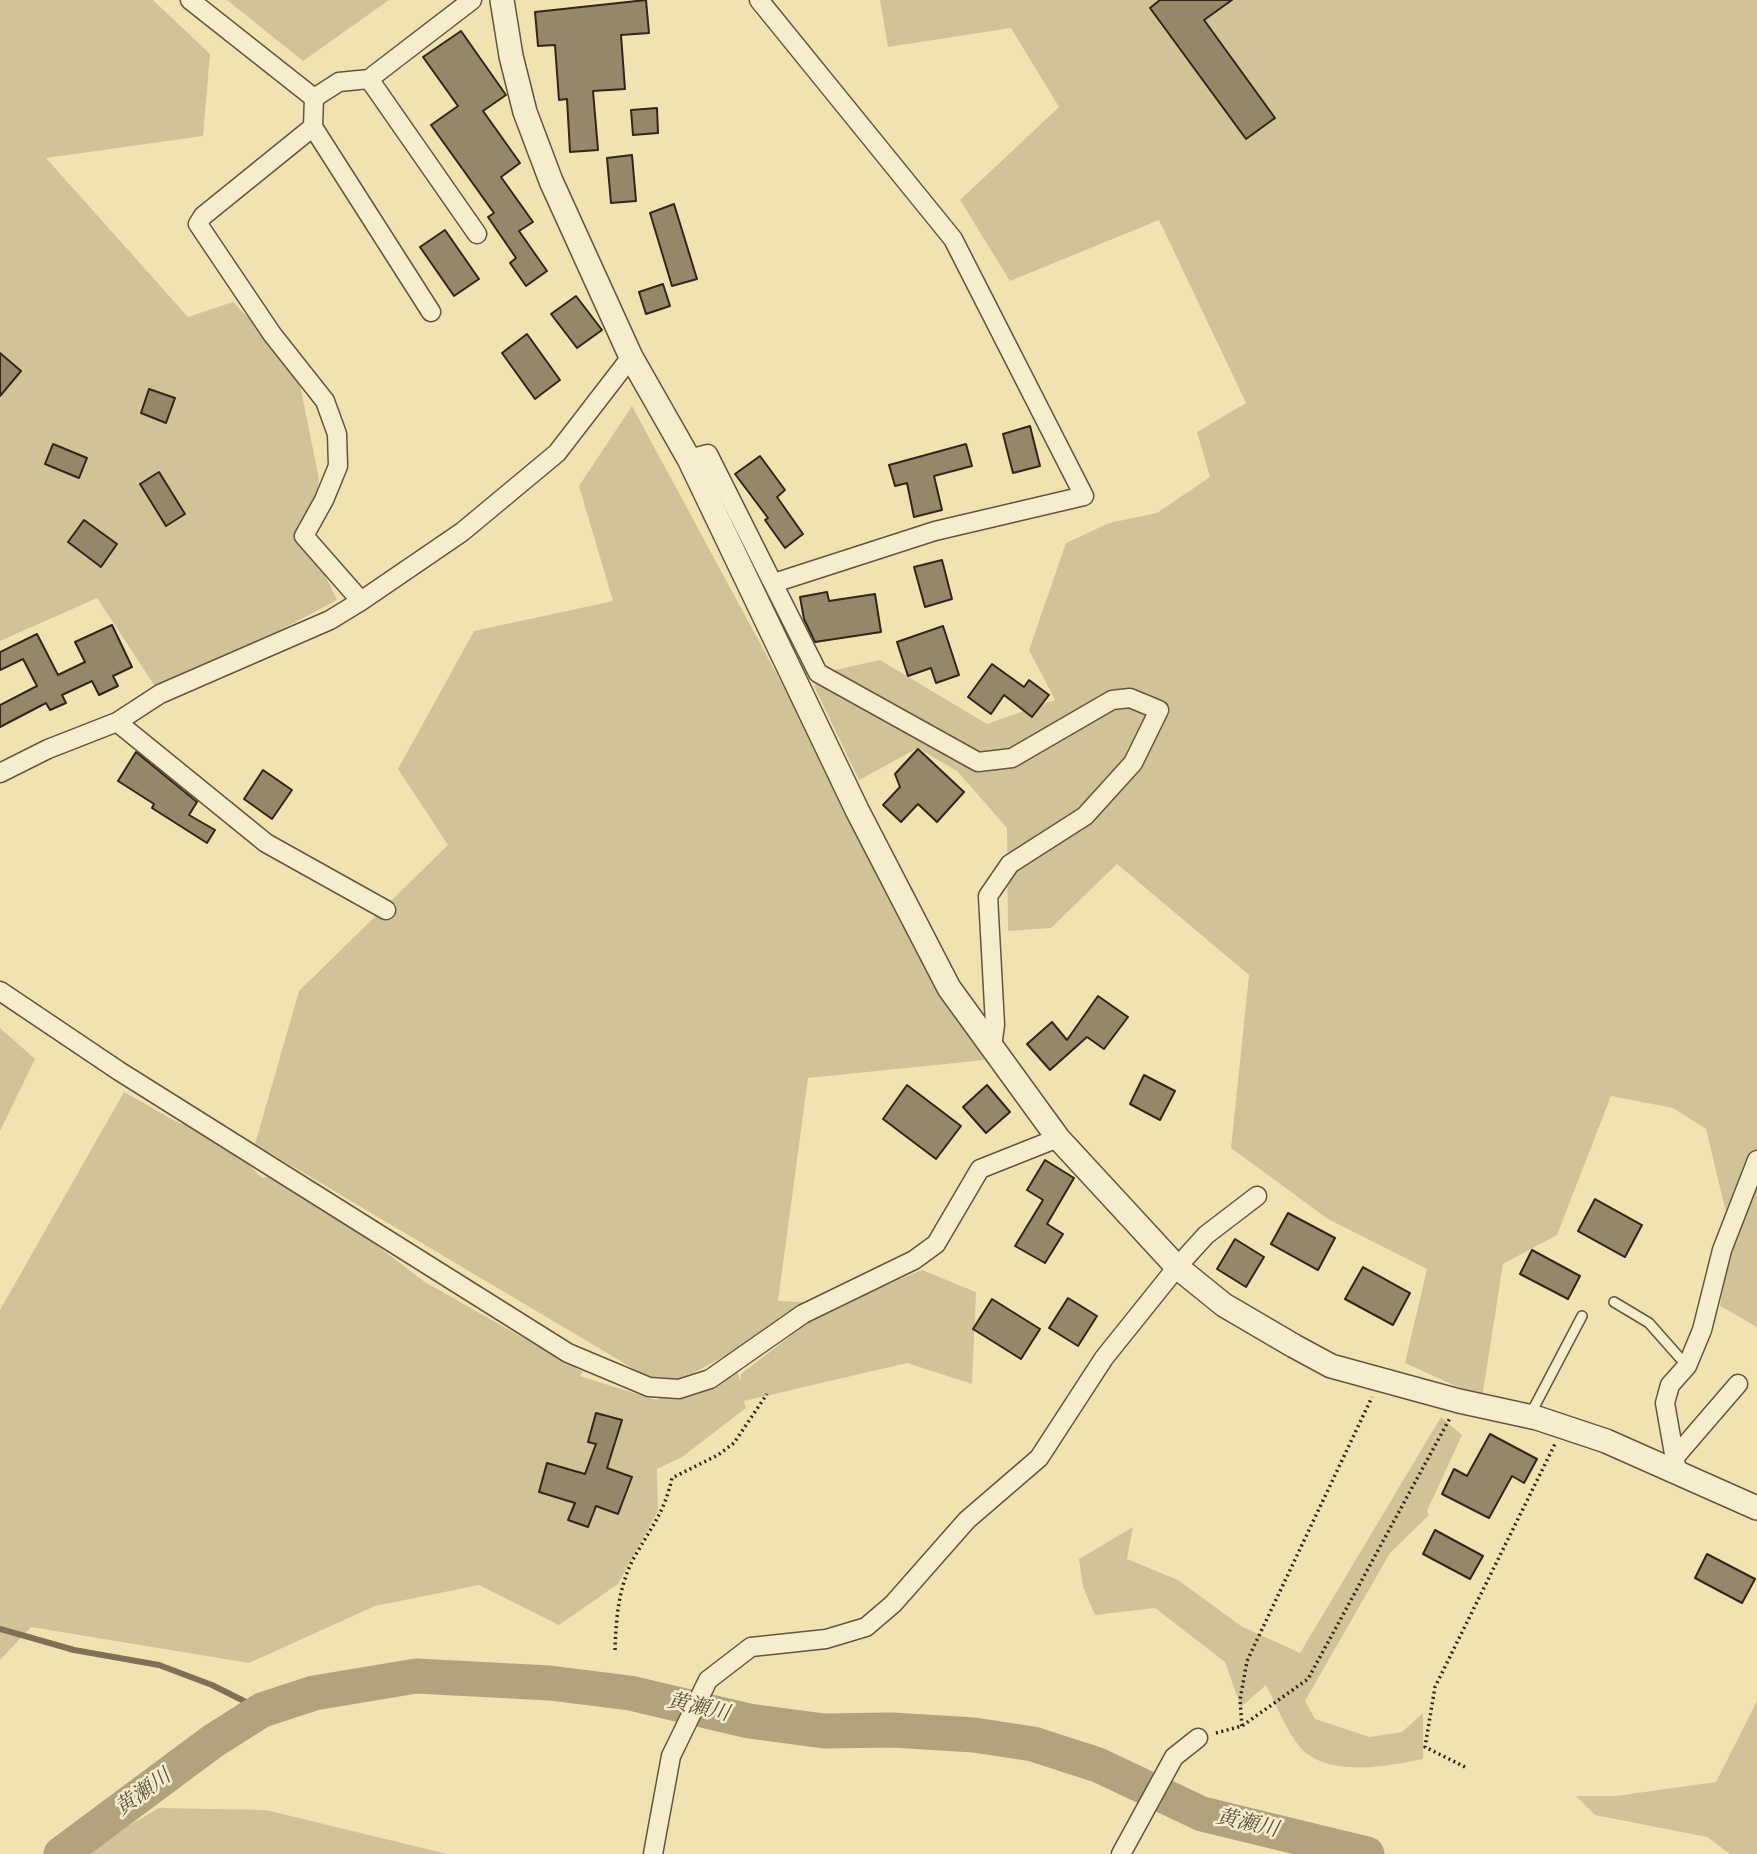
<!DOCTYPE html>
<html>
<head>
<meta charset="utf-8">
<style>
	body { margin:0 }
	canvas { display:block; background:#f1e3b1 }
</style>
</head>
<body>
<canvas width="1757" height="1854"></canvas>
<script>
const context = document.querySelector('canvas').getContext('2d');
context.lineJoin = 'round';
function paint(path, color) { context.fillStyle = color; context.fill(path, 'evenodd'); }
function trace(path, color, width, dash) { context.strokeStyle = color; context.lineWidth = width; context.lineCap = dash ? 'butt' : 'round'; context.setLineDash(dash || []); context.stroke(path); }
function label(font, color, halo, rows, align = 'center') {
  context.font = font + ' "IM FELL English","Noto Serif JP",serif'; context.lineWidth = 5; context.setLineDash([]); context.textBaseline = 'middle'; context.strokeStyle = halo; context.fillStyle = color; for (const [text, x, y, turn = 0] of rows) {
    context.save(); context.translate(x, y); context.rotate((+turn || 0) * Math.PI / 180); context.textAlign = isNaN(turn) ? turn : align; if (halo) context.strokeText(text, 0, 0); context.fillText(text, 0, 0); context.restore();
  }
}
paint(new Path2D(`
	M0,0H153L210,54L203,136L46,158L188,317L233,302L296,365L319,479L310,544L337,600L160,694L97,598L0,641Z
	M227,0H389L303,61Z
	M880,0H1757V1327L1720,1306L1730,1229L1706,1129L1673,1108L1611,1096L1557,1235L1503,1264L1482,1398L1405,1363L1427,1269L1328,1219L1231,1148L1249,975L1117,864L1051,928L1008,931L1007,828L957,771L918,748L859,780L814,686L826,672L880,660L987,724L1055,700L1029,650L1066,543L1109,523L1157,513L1210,477L1197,432L1246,403L1159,220L1010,281L960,200L1059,107L1011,28L888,47Z
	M632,406L985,1060L808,1078L778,1301L822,1303L666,1388L255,1144L299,991L448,845L398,769L474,631L613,601L579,486Z
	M0,1028L35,1059L0,1131Z
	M124,1092L179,1123L215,1131L262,1178L281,1173L425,1282L583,1372L580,1376L656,1400L737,1368L740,1382L741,1374L824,1310L922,1270L976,1292L972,1384L907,1363L744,1401L746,1408L682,1457L657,1469L658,1511L618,1584L559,1625L479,1585L375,1606L249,1663L31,1627L0,1660V1310Z
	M1441,1417L1462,1435L1427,1511L1429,1515L1390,1553L1305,1701L1315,1719L1370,1737L1402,1732L1423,1713V1759C1387,1766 1322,1780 1296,1742C1284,1725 1276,1704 1266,1685L1241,1707L1225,1662L1155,1608L1095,1615L1083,1587L1079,1559L1133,1527L1127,1559L1178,1580L1241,1626L1300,1653Z
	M1757,1701V1854H1730L1707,1837L1595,1815L1576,1796H1616L1716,1782Z
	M159,1808L266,1810L447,1854H80Z`), '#d1c398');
trace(new Path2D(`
	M0,1629L74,1650L159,1665L212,1685L262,1710`), '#7e7157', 6);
trace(new Path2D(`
	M61,1854L213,1741L262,1710L314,1693L416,1676L550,1683L630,1693L749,1721L824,1731L892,1730L974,1735L1033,1744L1098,1765L1202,1814L1367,1854`), '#b0a37e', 35);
const building = new Path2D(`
	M646,0L649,33L621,35L625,89L593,91L598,150L570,152L567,99L559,100L555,45L538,46L535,12Z
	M1160,0H1232L1204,20L1275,118L1246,139L1150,8Z
	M461,31L506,95L483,111L520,163L501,177L533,222L519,231L547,271L526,286L510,263L516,258L488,217L494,213L431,125L458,106L423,57Z
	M657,108L658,133L633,135L631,110Z
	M632,155L636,201L611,203L607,158Z
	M674,204L697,279L672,286L650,213Z
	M445,230L479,279L454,296L420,247Z
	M663,284L670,306L646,314L639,292Z
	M576,296L602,330L577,348L551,314Z
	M527,334L560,380L535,399L502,353Z
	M0,353L21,371L0,396Z
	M149,389L175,398L166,423L141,413Z
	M1030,426L1040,466L1013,473L1003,434Z
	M53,444L87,458L79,478L45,464Z
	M966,444L972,466L934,476L942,510L914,517L907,483L895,486L889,465Z
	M760,456L785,490L777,497L803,534L785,548L765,520L768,518L735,474Z
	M159,472L185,514L166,526L140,484Z
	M84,520L117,544L101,567L68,542Z
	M942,560L952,599L925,607L914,567Z
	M827,592L829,601L875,594L881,632L815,642L804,619L800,597Z
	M112,625L132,667L113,676L118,686L99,695L92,681L62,695L66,703L50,710L46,703L0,727V705L37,686L23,659L0,670V652L37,634L58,675L85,662L75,642Z
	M943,626L959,675L936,683L931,668L908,676L897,642Z
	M992,664L1024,687L1029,680L1049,695L1032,717L1004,695L991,714L968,697Z
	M918,749L964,792L937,822L918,804L901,822L883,805L900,787L895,774Z
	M136,752L197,802L189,815L215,830L207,843L152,808L154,804L118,781Z
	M263,770L292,790L272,819L244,799Z
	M1098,996L1128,1017L1104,1049L1087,1037L1050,1070L1027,1044L1052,1022L1067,1040Z
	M1144,1075L1175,1091L1160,1120L1130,1104Z
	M907,1085L961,1126L936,1159L883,1119Z
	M987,1085L1010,1112L986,1133L963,1107Z
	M1045,1160L1074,1178L1047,1224L1063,1234L1045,1263L1015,1246L1043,1200L1027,1190Z
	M1595,1199L1642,1225L1625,1257L1578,1231Z
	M1288,1213L1335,1238L1318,1270L1271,1244Z
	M1235,1239L1264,1257L1246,1287L1217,1269Z
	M1532,1250L1580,1276L1568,1299L1520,1274Z
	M1363,1267L1410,1293L1393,1325L1345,1299Z
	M1068,1298L1097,1316L1078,1346L1049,1328Z
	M992,1299L1040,1329L1021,1359L973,1329Z
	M596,1413L622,1420L607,1468L632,1477L618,1514L596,1506L588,1527L568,1520L575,1503L539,1492L547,1463L585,1474L596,1444L588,1442Z
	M1490,1434L1537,1459L1524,1483L1512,1476L1489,1518L1442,1494L1454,1469L1467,1476Z
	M1435,1530L1483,1556L1470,1579L1423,1554Z
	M1707,1554L1755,1579L1742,1603L1695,1578Z`);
paint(building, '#958869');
trace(building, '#32261c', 2);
const service = new Path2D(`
	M1614,1302L1649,1323L1687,1366
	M1530,1415L1582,1316`);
const minor = new Path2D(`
	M190,0L314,98L313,127
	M472,0L369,79L477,234
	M759,0L953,239L1084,496L935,531L774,583
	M314,98L339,82L369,79
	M689,459L708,454L818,673L978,762L1012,758L1112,700L1130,698L1159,710L1133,763L1085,816L1010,864L988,896L995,1025L992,1047
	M361,601L304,536L324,500L338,466L337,434L325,401L272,334L198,224L203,216L313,127L431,312
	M117,722L266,843L386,910
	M0,773L48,749L117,722L160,694L330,620L361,601L462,532L557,453L631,357
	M0,991L119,1071L568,1353L649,1387L679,1389L710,1379L803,1314L914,1260L936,1244L980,1169L1058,1138
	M1676,1456L1738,1384
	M1677,1471L1665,1403L1670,1385L1687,1366L1702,1330L1722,1250L1757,1160
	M653,1854L671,1756L708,1680L751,1647L826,1639L866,1627L893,1604L967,1520L1039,1458L1104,1358L1177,1267L1206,1235L1257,1196
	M1121,1854L1174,1757L1198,1738`);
const tertiary = new Path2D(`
	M502,0L511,56L525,112L551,181L631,357L689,459L857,810L949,988L1058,1138L1177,1267L1224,1305L1294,1346L1331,1366L1459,1401L1537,1418L1606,1441L1757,1508`);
trace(service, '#625541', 12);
trace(minor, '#625541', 21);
trace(tertiary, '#625541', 26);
trace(new Path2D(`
	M615,1650C616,1616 619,1581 638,1551C654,1523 665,1510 672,1478L718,1455L734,1443L767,1394
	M1242,1726L1240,1700L1247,1661L1372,1397
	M1216,1733L1242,1726L1308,1679L1450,1418
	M1465,1767L1425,1747L1435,1687L1555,1444`), '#32261c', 3.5, [2, 3.5]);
trace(service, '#f6edcc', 9);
trace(minor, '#f6edcc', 18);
trace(tertiary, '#f6edcc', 23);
label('italic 21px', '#5e523e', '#f6edcc', [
	["黄瀬川",698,1709,13],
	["黄瀬川",144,1794,-36],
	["黄瀬川",1247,1825,13]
]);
</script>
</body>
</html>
